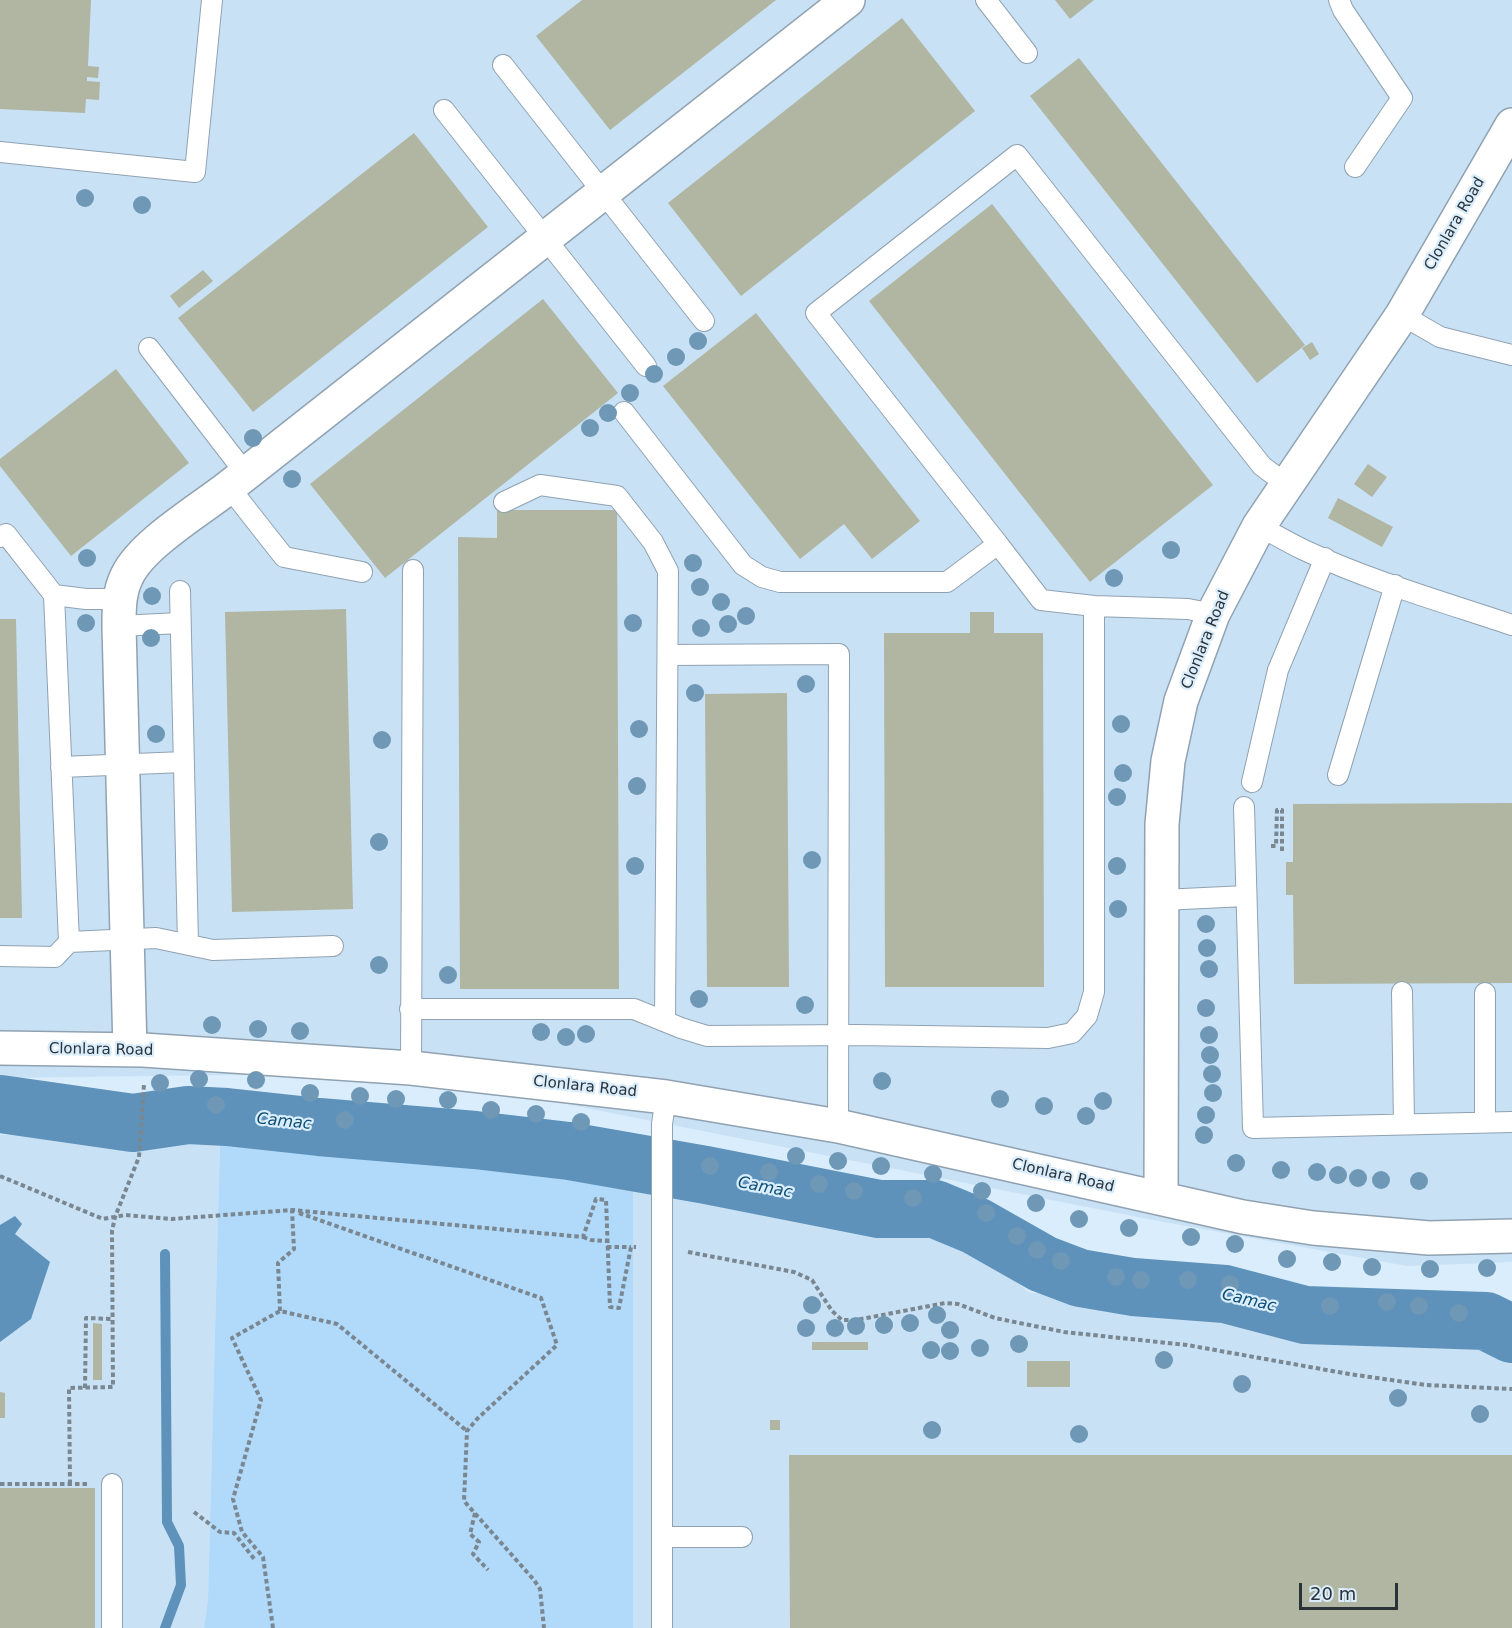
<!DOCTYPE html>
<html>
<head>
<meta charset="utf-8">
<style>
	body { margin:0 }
	#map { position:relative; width:1512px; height:1628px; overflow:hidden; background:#d9edfc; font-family:"DejaVu Sans",sans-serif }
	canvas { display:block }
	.scale { position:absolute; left:1299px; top:1583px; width:99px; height:27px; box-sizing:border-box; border:3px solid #2b3238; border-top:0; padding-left:8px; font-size:18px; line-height:21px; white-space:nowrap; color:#2b3238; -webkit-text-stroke:4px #d9edfc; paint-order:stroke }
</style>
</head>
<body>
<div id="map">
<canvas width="1512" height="1628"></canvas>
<div class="scale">20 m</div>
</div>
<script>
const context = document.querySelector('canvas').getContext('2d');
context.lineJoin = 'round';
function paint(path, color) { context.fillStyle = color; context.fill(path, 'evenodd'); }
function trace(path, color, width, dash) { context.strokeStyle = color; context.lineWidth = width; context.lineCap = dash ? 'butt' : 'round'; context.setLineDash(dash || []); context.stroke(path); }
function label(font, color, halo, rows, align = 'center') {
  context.font = font + ' "DejaVu Sans",sans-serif'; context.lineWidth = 4.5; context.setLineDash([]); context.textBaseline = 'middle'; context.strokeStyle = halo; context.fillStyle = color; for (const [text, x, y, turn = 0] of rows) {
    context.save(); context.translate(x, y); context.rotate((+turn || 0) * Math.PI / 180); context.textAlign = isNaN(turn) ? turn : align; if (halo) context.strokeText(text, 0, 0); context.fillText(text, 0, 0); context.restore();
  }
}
paint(new Path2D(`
	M0,0H1512V1262L1407,1266L1153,1220L470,1085L298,1074L0,1078Z
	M36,1134L220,1142L208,1600L204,1628H0V1135Z
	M633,1180L681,1186L764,1211L967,1233L989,1259L1030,1293L1072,1294L1410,1333L1482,1326L1512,1336V1628H633Z`), '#c8e1f5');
paint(new Path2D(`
	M233,1103L630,1150L633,1180V1628H204L208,1600L220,1142Z`), '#b0d9fa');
paint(new Path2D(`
	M15,1216L22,1224L15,1234L50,1262L31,1319L0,1342V1225Z`), '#5e92ba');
trace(new Path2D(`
	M165,1628L181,1585L179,1546L167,1522L165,1254`), '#5e92ba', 10);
trace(new Path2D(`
	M0,1104L133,1123L188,1115L227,1117L319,1127L475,1140L569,1151L706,1175L879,1209H935L976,1226L1043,1264L1080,1278L1133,1287L1225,1294L1305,1315L1486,1321L1512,1334`), '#5e92ba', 58);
paint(new Path2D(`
	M0,0H91L88,66L99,67L98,78L87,77V81L100,82L99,100L86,99L85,113L0,109Z
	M582,0H776L610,130L536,36Z
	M1055,0H1094L1070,19Z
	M902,18L975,111L741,296L668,203Z
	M1079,58L1305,345L1257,383L1030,96Z
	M414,133L488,227L253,412L178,318Z
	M992,204L1213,485L1090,582L869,301Z
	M203,270L213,281L179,308L170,296Z
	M543,299L618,393L385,578L310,484Z
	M756,313L920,521L872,559L844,524L800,559L663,386Z
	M1312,342L1319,354L1310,360L1302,348Z
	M116,369L189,463L71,556L0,466V459Z
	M1368,464L1387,477L1372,497L1354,484Z
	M1338,498L1393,527L1382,547L1328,518Z
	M497,510H617L619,989H460L458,537L497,538Z
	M346,609L353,909L232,912L225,612Z
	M970,612H994V633H1043L1044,987H885L884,633H970Z
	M0,619H16L22,918H0Z
	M787,693L789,987H707L705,694Z
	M1512,803V983L1294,984L1293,895H1286V862H1293V804Z
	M93,1323L102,1324V1380H93Z
	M812,1342H868V1350H812Z
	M1027,1361H1070V1387H1027Z
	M0,1392L5,1393V1418H0Z
	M770,1420H780V1430H770Z
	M789,1455H1512V1628H790Z
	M0,1488H95V1628H0Z`), '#b0b6a1');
const service = new Path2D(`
	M986,0L1027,53
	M1339,0L1343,10L1402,98L1355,167
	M503,65L704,321
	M444,110L646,366
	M0,152L195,172L212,0
	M1402,315L1440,337L1512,355
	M149,348L246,474
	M624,412L743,565L762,577L780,582H947L998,544L1041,600L1094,606L1188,609L1213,614
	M229,487L284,557L362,572
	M504,502L540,485L617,496L653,542L668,571L665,1021
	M1259,526C1274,534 1289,543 1304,550C1370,581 1443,602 1512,625
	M0,537L6,534L54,595L69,942L55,957L0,956
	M998,544L816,313L1017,155L1262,466L1286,484
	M180,591L188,944
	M54,595L86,599H119
	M119,626L180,623
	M668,655L839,654L838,1126
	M61,767L184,762
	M1338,775L1395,585
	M1252,782L1278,670L1325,558
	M1244,807L1253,1128L1512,1122
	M1162,900L1246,896
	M69,942L156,938L213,950L333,946
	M1402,992L1404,1124
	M410,1009H634L681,1028L707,1036L857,1035L1048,1038L1072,1033L1087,1016L1094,992V606
	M411,1068L413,570
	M1485,1122V993
	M662,1537H742
	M112,1628V1484
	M662,1628V1124L666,1097`);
const minor = new Path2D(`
	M0,1048L143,1050L411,1068L666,1097L838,1126L1243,1217L1313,1228L1429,1238L1512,1236
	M130,1050L119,626C119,608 119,592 127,576C142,544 201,509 229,487L848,0
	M1161,1198L1162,824L1168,761L1181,701L1213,614L1259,526L1402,315L1512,125`);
trace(service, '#90a2b1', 22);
trace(minor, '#90a2b1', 36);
trace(new Path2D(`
	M1271,846H1276L1277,810H1282V854
	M0,1176L103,1219L125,1215L171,1219L292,1210L583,1237L596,1199L606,1200L610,1307L619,1308L631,1247H636
	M299,1213L541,1298L557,1345L477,1419L467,1431L464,1501L534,1580L540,1589L544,1628
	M583,1237L591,1240L607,1241
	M607,1247H631
	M688,1252L794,1272L812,1280L832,1311L842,1320H856L945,1303L958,1304L995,1318L1064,1332L1187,1345L1349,1374L1426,1385L1512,1389
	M280,1311L278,1263L294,1249L292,1210
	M85,1388L86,1318L112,1319
	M0,1484H87
	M70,1484L69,1388L113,1387L112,1231L115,1217L139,1157L144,1084
	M194,1512L220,1532L234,1533L255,1560
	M475,1513L470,1534L479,1542L473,1554L488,1570
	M273,1628L263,1557L242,1532L233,1499L261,1400L232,1338L280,1311L337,1324L467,1431`), '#7a8791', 4, [4.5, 3]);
trace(service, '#fff', 20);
trace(minor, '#fff', 33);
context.fillStyle = '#6e98b5';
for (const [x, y] of [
	[85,198],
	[142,205],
	[698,341],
	[676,357],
	[654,374],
	[630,393],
	[608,413],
	[590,428],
	[253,438],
	[292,479],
	[1171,550],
	[87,558],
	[693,563],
	[1114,578],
	[700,587],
	[152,596],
	[721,602],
	[746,616],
	[86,623],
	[633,623],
	[728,624],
	[701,628],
	[151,638],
	[806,684],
	[695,693],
	[1121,724],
	[639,729],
	[156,734],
	[382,740],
	[1123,773],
	[637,786],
	[1117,797],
	[379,842],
	[812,860],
	[635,866],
	[1117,866],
	[1118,909],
	[1206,924],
	[1207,948],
	[379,965],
	[1209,969],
	[448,975],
	[699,999],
	[805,1005],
	[1206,1008],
	[212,1025],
	[258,1029],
	[300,1031],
	[541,1032],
	[586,1034],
	[1209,1035],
	[566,1037],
	[1210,1055],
	[1212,1074],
	[199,1079],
	[256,1080],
	[882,1081],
	[160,1083],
	[310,1093],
	[1213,1093],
	[360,1096],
	[396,1099],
	[1000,1099],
	[448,1100],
	[1103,1101],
	[216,1105],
	[1044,1106],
	[491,1110],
	[536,1114],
	[1206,1115],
	[1086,1116],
	[345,1120],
	[581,1122],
	[1204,1135],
	[796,1156],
	[838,1161],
	[1236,1163],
	[710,1166],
	[881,1166],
	[1281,1170],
	[769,1172],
	[1317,1172],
	[933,1174],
	[1338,1175],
	[1358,1178],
	[1381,1180],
	[1419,1181],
	[819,1184],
	[854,1191],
	[982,1191],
	[913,1198],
	[1036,1203],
	[986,1213],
	[1079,1219],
	[1129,1228],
	[1017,1236],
	[1191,1237],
	[1235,1244],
	[1037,1250],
	[1287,1259],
	[1061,1261],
	[1332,1262],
	[1372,1267],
	[1487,1268],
	[1430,1269],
	[1116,1277],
	[1141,1280],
	[1188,1280],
	[1230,1284],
	[1387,1302],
	[812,1305],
	[1330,1306],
	[1419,1306],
	[1459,1313],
	[937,1315],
	[910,1323],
	[884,1325],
	[856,1326],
	[806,1328],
	[835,1328],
	[950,1330],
	[1019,1344],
	[980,1348],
	[931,1350],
	[950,1351],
	[1164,1360],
	[1242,1384],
	[1398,1398],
	[1480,1414],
	[932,1430],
	[1079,1434]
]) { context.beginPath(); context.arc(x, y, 9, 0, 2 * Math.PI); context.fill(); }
label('15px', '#2b3238', '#d9edfc', [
	["Clonlara Road",1455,224,-60],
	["Clonlara Road",1206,640,-68],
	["Clonlara Road",101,1050,1],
	["Clonlara Road",585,1087,6],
	["Clonlara Road",1063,1176,13]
]);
label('italic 16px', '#0b4c73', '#d9edfc', [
	["Camac",284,1122,6],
	["Camac",765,1188,11],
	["Camac",1249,1301,13]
]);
</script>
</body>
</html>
